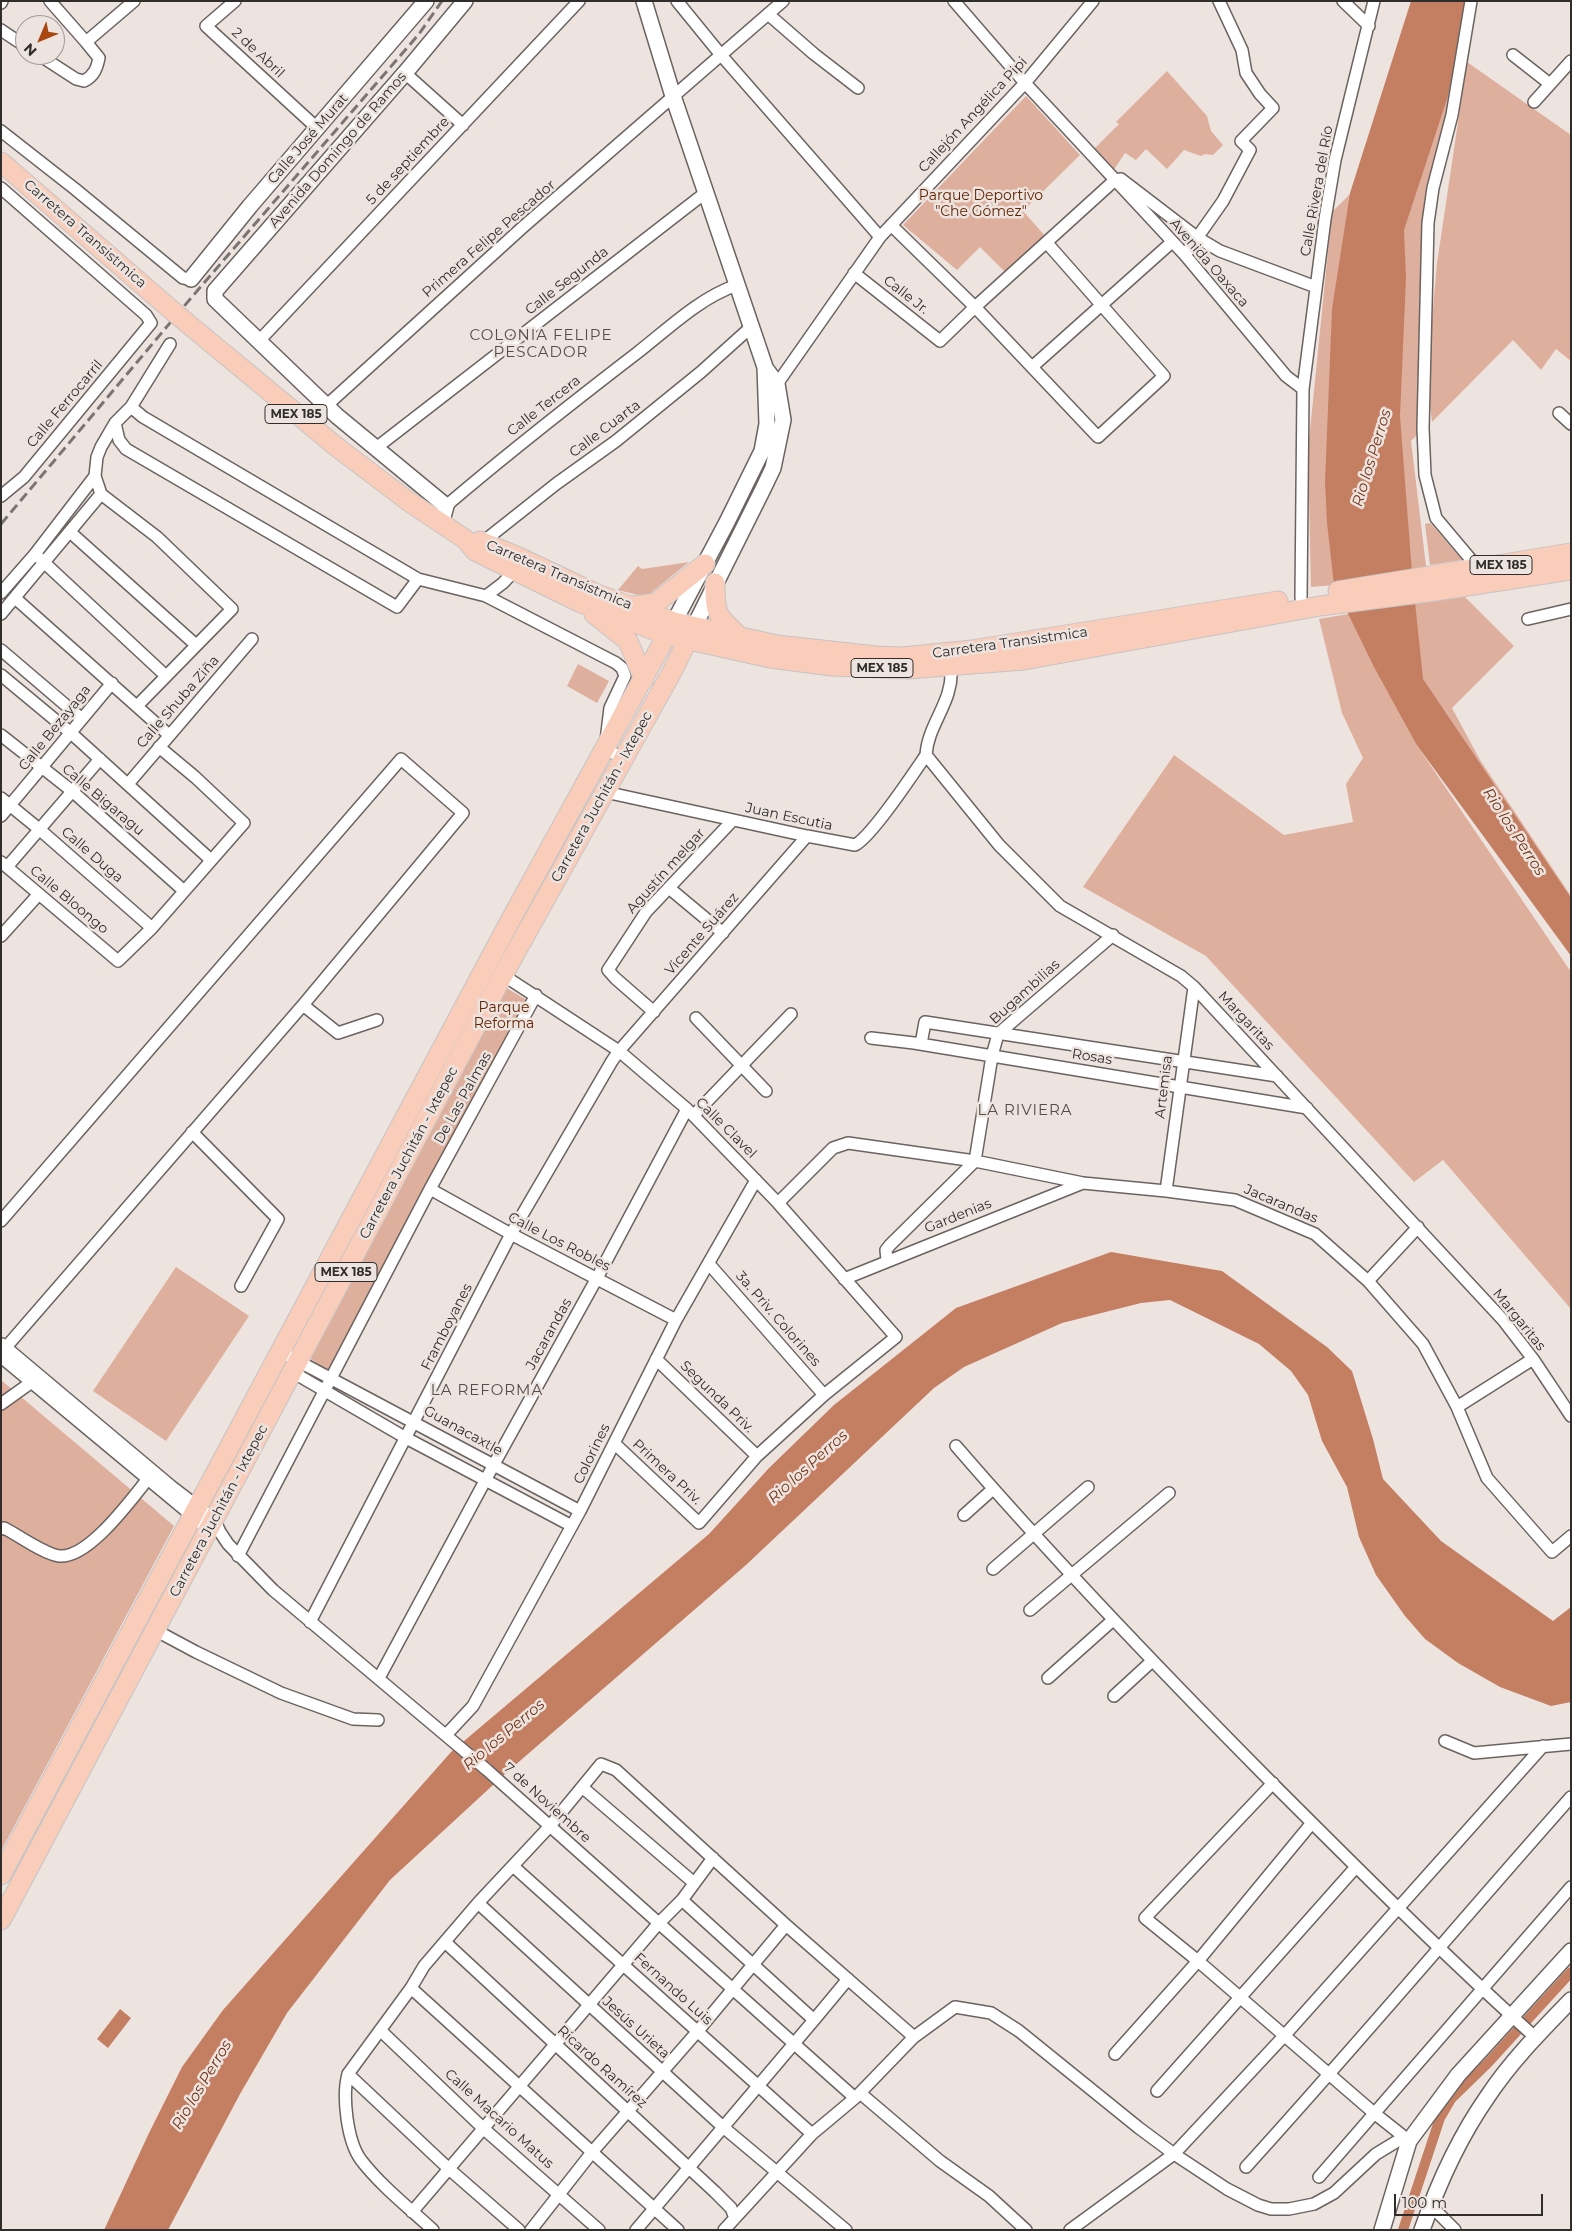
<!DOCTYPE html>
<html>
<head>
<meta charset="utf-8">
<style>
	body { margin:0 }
	#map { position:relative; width:1572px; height:2231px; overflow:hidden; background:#ede4e0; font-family:Montserrat,sans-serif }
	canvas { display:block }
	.frame { position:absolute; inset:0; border:2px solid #302d2b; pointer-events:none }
	.north { position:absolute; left:15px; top:15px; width:50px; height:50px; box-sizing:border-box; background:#ede4e0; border:1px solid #a19b98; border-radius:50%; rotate:225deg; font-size:14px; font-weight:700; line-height:20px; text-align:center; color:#302d2b }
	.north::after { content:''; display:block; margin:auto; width:18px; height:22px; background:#aa4612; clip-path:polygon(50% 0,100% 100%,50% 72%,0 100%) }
	.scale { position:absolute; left:1394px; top:2194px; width:149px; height:22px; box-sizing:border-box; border:2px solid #302d2b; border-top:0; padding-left:6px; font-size:15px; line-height:18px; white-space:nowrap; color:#302d2b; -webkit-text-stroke:4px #ede4e0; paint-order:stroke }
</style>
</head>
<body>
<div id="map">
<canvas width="1572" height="2231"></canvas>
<div class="frame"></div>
<div class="north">N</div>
<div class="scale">100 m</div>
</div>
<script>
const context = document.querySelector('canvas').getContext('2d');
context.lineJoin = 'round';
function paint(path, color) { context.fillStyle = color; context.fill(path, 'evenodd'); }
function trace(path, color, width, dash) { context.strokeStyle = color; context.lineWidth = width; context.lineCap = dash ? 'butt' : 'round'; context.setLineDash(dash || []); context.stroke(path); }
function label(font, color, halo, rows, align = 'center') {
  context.font = font + ' Montserrat,sans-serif'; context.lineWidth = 5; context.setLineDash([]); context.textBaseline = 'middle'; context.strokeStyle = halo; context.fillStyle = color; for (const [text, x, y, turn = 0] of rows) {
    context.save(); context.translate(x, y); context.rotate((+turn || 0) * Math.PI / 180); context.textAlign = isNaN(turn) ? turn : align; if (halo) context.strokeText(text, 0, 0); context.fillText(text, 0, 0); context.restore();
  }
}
paint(new Path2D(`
	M1467,62L1571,135V361L1556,349L1541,370L1513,340L1432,422L1427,376L1437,263Z
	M1167,71L1207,116L1211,131L1223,145L1213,155L1205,154L1201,156L1184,150L1167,169L1146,149L1136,160L1125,153L1113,171L1093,150L1119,124L1116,122Z
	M1026,96L1080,155L1023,211L1046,237L1006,273L980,247L957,270L903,225Z
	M1448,96L1427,251L1418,354L1421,431L1411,441L1430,599L1465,597L1514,646L1452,708L1480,760L1571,896V954L1381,679L1416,744L1571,972V1309L1443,1160L1414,1182L1206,956L1083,887L1174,755L1284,835L1353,822L1346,784L1363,758L1342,713L1319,619L1348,614L1335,585L1311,587L1308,450L1332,212Z
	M1430,523L1433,526L1462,560L1430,565L1425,524Z
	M689,562L646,597L618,590L638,566L642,569Z
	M578,664L609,681L597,703L567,686Z
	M503,986L530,1002L328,1371L308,1357Z
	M176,1267L249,1316L166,1441L93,1391Z
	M1,1380L174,1526L1,1851Z`), '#deaf9c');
paint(new Path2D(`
	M1411,1H1469L1448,96L1404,230L1406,278L1400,416L1412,573L1423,679L1571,898V956L1416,744L1374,667L1334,585L1327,523L1325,482L1332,309L1350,193Z
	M1111,1252L1222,1271L1327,1347L1352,1371L1373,1439L1383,1479L1441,1541L1553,1621L1571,1607V1702L1551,1706L1500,1687L1458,1663L1425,1639L1405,1616L1376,1575L1359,1537L1347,1487L1322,1441L1308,1395L1291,1371L1259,1344L1170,1300L1141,1303L1062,1323L964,1367L934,1388L746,1565L506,1773L390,1880L287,2013L240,2094L168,2230H104L149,2133L182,2067L223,2010L451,1752L709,1534L769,1468L834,1405L956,1308Z
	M120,2009L131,2018L108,2048L97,2039Z`), '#c47f63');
trace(new Path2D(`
	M1403,2230L1440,2118L1451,2099L1488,2063L1571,1972`), '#c47f63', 10);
const minor = new Path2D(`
	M50,1L86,42L134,1
	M235,1L206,26L317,128
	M677,1L721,55L880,237
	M954,1L1025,83L1185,255L1286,376L1303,389L1301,598
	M1343,1L1369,26
	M1471,1L1452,115L1433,188L1428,223L1423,428L1425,475L1436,518L1478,568
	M1,3L2,1
	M768,14L814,54L858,88
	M1,30L25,46
	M39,55L76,79L84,81C94,76 97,68 99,58L86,42
	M1513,55L1550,84
	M405,73L463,125
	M1534,102L1571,61
	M1,131L75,189L183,278L191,279
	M1,188L146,315L151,323L24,477L1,496
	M891,225L975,307L1098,437L1164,376L1047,243
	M1185,255L1223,201L1250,150L1241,141L1273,108L1260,94L1246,73L1242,50L1219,1
	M854,273L940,341L975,307L1115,180L1121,179L1198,238L1220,251L1316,287
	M258,342L579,1
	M1032,367L1172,242
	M772,387L777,384L880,237L1025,83L1093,1
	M1303,389L1325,219L1335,160L1374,1
	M326,406L523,227L783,1
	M131,407L143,417L418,579L486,596L503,583L518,567
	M1559,413L1571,424
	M115,423L119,440L126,449L397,607L418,579
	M376,448L705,193
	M446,506C508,453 572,403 637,353C668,329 699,298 737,285
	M70,532L196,645
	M479,545L556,484L616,441L701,372L751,327
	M35,554L166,676
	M1,593L35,554L95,476
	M486,596L616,663L622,668L625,676L610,708L605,749L623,758
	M15,598L169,735
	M1,614L101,494
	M1528,619L1571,609
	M1,650L82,719
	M951,667C954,702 928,723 926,755L999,845L1060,906L1181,976L1194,987L1503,1320L1533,1359L1571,1416
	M1,675L71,733L211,860
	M137,706L232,609L157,537L101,494L95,476L97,457L101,447L115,423L131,407L170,344
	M1,735L72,791L183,890
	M128,784L252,639
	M605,792L807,836L855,845C872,836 913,774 926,755
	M1,798L39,829L152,928
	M1,816L112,683
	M1,862L118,961L152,928L244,823L195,777L159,747
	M7,867L100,759
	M669,888L723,933
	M1,936L38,895
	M503,975L619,1051L687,1109L778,1203L896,1337L824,1395L757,1456L699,1523L614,1443
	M303,1005L338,1033L377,1020
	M654,1012L615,978L608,970L646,912L733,820
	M696,1018L766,1091
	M871,1038L914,1043L1307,1108
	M921,1044L925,1022L1277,1076
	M694,1115L791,1014
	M192,1132L278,1219L241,1286
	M430,1189L511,1234L676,1320
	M1166,1191L1194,987
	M778,1203L833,1148L848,1143L975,1161L1083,1183L1166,1191L1235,1200L1315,1234L1368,1281L1423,1344L1457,1407L1487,1478L1552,1552L1571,1536
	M1,1221L401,759L463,813L303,1005L1,1353
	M887,1260L886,1250L890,1245L975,1161L992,1056L998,1034L1113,935
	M709,1264L824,1395
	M844,1279L1083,1183
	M1368,1281L1418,1227
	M2,1344L171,1486L214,1519L220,1532L228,1544L273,1590L487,1770L855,2098
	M281,1352L580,1511
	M1,1357L208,1529L213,1530
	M656,1359L757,1456
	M289,1370L406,1438L572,1526
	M1,1404L36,1379
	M1457,1407L1533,1359
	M956,1446C1056,1562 1162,1672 1269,1780C1357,1868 1444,1955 1536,2038
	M964,1515L993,1489
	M1,1529L4,1528C18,1535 44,1554 59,1556C88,1559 130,1501 147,1480
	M238,1556L430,1189L536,995
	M993,1569L1088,1487
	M1030,1610L1169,1493
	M310,1622L511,1234L612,1061L619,1051L807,836
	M155,1630L196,1652L281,1693L353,1719L378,1720
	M379,1678L493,1466L597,1278L687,1109
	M1048,1678L1113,1620
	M1114,1696L1151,1662
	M446,1735L473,1706L580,1511L676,1320L756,1180
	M1445,1741L1474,1753L1571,1744
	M1273,1783L1145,1918L1198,1961L1374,2113L1408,2140
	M582,1787L693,1882
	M514,1867L812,2134
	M682,1900L814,2020L848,1979
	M478,1903L723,2127L846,2230
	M445,1942L715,2192L731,2208L735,2218
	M411,1988L678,2230
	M380,2030L484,2129L599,2230
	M1115,2054L1198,1961L1311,1824
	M348,2074L449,2169L519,2230
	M1157,2091L1356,1867
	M860,2093L940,2161L989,2196L1026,2230
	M1246,2167C1356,2046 1462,1920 1571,1797
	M1319,2177L1571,1887
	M1431,2206L1455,2230
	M412,2212L658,1924L682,1900L713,1858
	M433,2230C409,2208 381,2186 361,2160C347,2141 342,2096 348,2074L411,1988L424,1966L478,1903L550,1826L601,1764L616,1770L786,1925L914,2037
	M531,2230L593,2151L697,2032L786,1925
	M636,2230L814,2020
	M724,2230L812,2134L855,2098L914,2037L955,2007L991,2013L1019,2031L1139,2128L1174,2154L1227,2189L1258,2205L1271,2209H1289L1314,2204L1334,2193L1376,2154L1404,2137
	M1070,2230L1174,2154L1284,2036L1543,1746`);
const tertiary = new Path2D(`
	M644,1L673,96L765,367L767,424L762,451L727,522L674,622
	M191,279L250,206L426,1
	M441,524L446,506L337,416L215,299V291L405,73L465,1
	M694,627L763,489L773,468L783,420L777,384L766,369
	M1382,2230L1409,2141L1458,2075L1571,1951
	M1422,2230C1438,2184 1460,2136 1488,2096C1511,2061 1542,2030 1571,2000`);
const primary = new Path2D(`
	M1,162L168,307
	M187,323L338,448L408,501L465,539L475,551L581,603L667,635L770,658L832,666L908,669L1024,660L1320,606L1435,591L1571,570
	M480,541L523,559L597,594L674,622L777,645L876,656L903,657L972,650L1278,601
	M715,583C715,614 716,615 739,636
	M1338,591L1571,553
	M633,606L656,603L705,564
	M594,614L628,641L644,679
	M1,1875L510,921L674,622
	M1,1920L503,975L673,670L694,627`);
trace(minor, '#6b6360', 14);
trace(tertiary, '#6b6360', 18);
trace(primary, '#c5c4c4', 21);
trace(minor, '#fff', 11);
trace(tertiary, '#fff', 15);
trace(primary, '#facdbb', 19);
trace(new Path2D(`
	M1,524L191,298L419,34L442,1`), '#7a7572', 3, [10, 5]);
const primaryBridge = new Path2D(`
	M168,307L187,323`);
trace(primaryBridge, '#c5c4c4', 21, []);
trace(primaryBridge, '#facdbb', 19);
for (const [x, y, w] of [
	[296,414,62],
	[1501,565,62],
	[882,668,62],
	[346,1272,62]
]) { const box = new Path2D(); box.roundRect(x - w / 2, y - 9.5, w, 19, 4); context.fillStyle = '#ede4e0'; context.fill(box); trace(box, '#302d2b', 1); }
label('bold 12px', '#302d2b', null, [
	["MEX 185",296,414],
	["MEX 185",1501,565],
	["MEX 185",882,668],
	["MEX 185",346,1272]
]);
label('14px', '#302d2b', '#ede4e0', [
	["2 de Abril",258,53,43],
	["Callejón Angélica Pipi",973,115,-47],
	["Calle José Murat",308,139,-49],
	["Avenida Domingo de Ramos",338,150,-49],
	["5 de septiembre",408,161,-47],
	["Calle Rivera del Río",1317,191,-80],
	["Carretera Transistmica",85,234,41],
	["Primera Felipe Pescador",489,239,-41],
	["Avenida Oaxaca",1209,263,49],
	["Calle Segunda",567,281,-38],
	["Calle Jr.",906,295,38],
	["Calle Ferrocarril",65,404,-50],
	["Calle Tercera",544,406,-38],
	["Calle Cuarta",605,429,-37],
	["Carretera Transistmica",559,575,23],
	["Carretera Transistmica",1010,643,-8],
	["Calle Shuba Ziña",178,702,-49],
	["Calle Bezayaga",55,728,-51],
	["Carretera Juchitán - Ixtepec",602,797,-61],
	["Calle Bigaragu",103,800,40],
	["Juan Escutia",789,817,12],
	["Calle Duga",92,855,41],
	["Agustín melgar",666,871,-48],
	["Calle Bloongo",69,900,40],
	["Vicente Suárez",702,934,-49],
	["Bugambilias",1025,992,-42],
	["Margaritas",1246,1021,47],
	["Rosas",1092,1057,9],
	["Artemisa",1164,1087,-83],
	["De Las Palmas",463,1098,-61],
	["Calle Clavel",726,1128,45],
	["Carretera Juchitán - Ixtepec",409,1153,-62],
	["Jacarandas",1281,1204,23],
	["Gardenias",958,1216,-22],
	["Calle Los Robles",559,1242,27],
	["3a. Priv. Colorines",778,1319,49],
	["Margaritas",1519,1320,51],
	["Framboyanes",447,1327,-63],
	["Jacarandas",549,1334,-61],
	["Segunda Priv.",717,1397,44],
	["Guanacaxtle",463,1431,29],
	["Colorines",592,1454,-64],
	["Primera Priv.",667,1472,43],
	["Carretera Juchitán - Ixtepec",219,1511,-62],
	["7 de Noviembre",547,1803,42],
	["Fernando Luis",673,1989,42],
	["Jesús Urieta",636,2028,42],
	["Ricardo Ramírez",602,2067,42],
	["Calle Macario Matus",499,2119,42]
]);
label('14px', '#622302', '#ede4e0', [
	["Parque Deportivo",981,196],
	["\"Che Gómez\"",981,212],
	["Parque",504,1008],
	["Reforma",504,1024]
]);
context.letterSpacing = '1px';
label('15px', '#554d4a', '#ede4e0', [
	["COLONIA FELIPE",541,336],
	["PESCADOR",541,353],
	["LA RIVIERA",1025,1111],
	["LA REFORMA",487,1391]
]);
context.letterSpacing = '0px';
label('italic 15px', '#743315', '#ede4e0', [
	["Rio los Perros",1372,458,-73],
	["Rio los Perros",1514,832,57],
	["Rio los Perros",808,1467,-42],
	["Rio los Perros",504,1735,-40],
	["Rio los Perros",202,2085,-59]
]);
</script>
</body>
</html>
